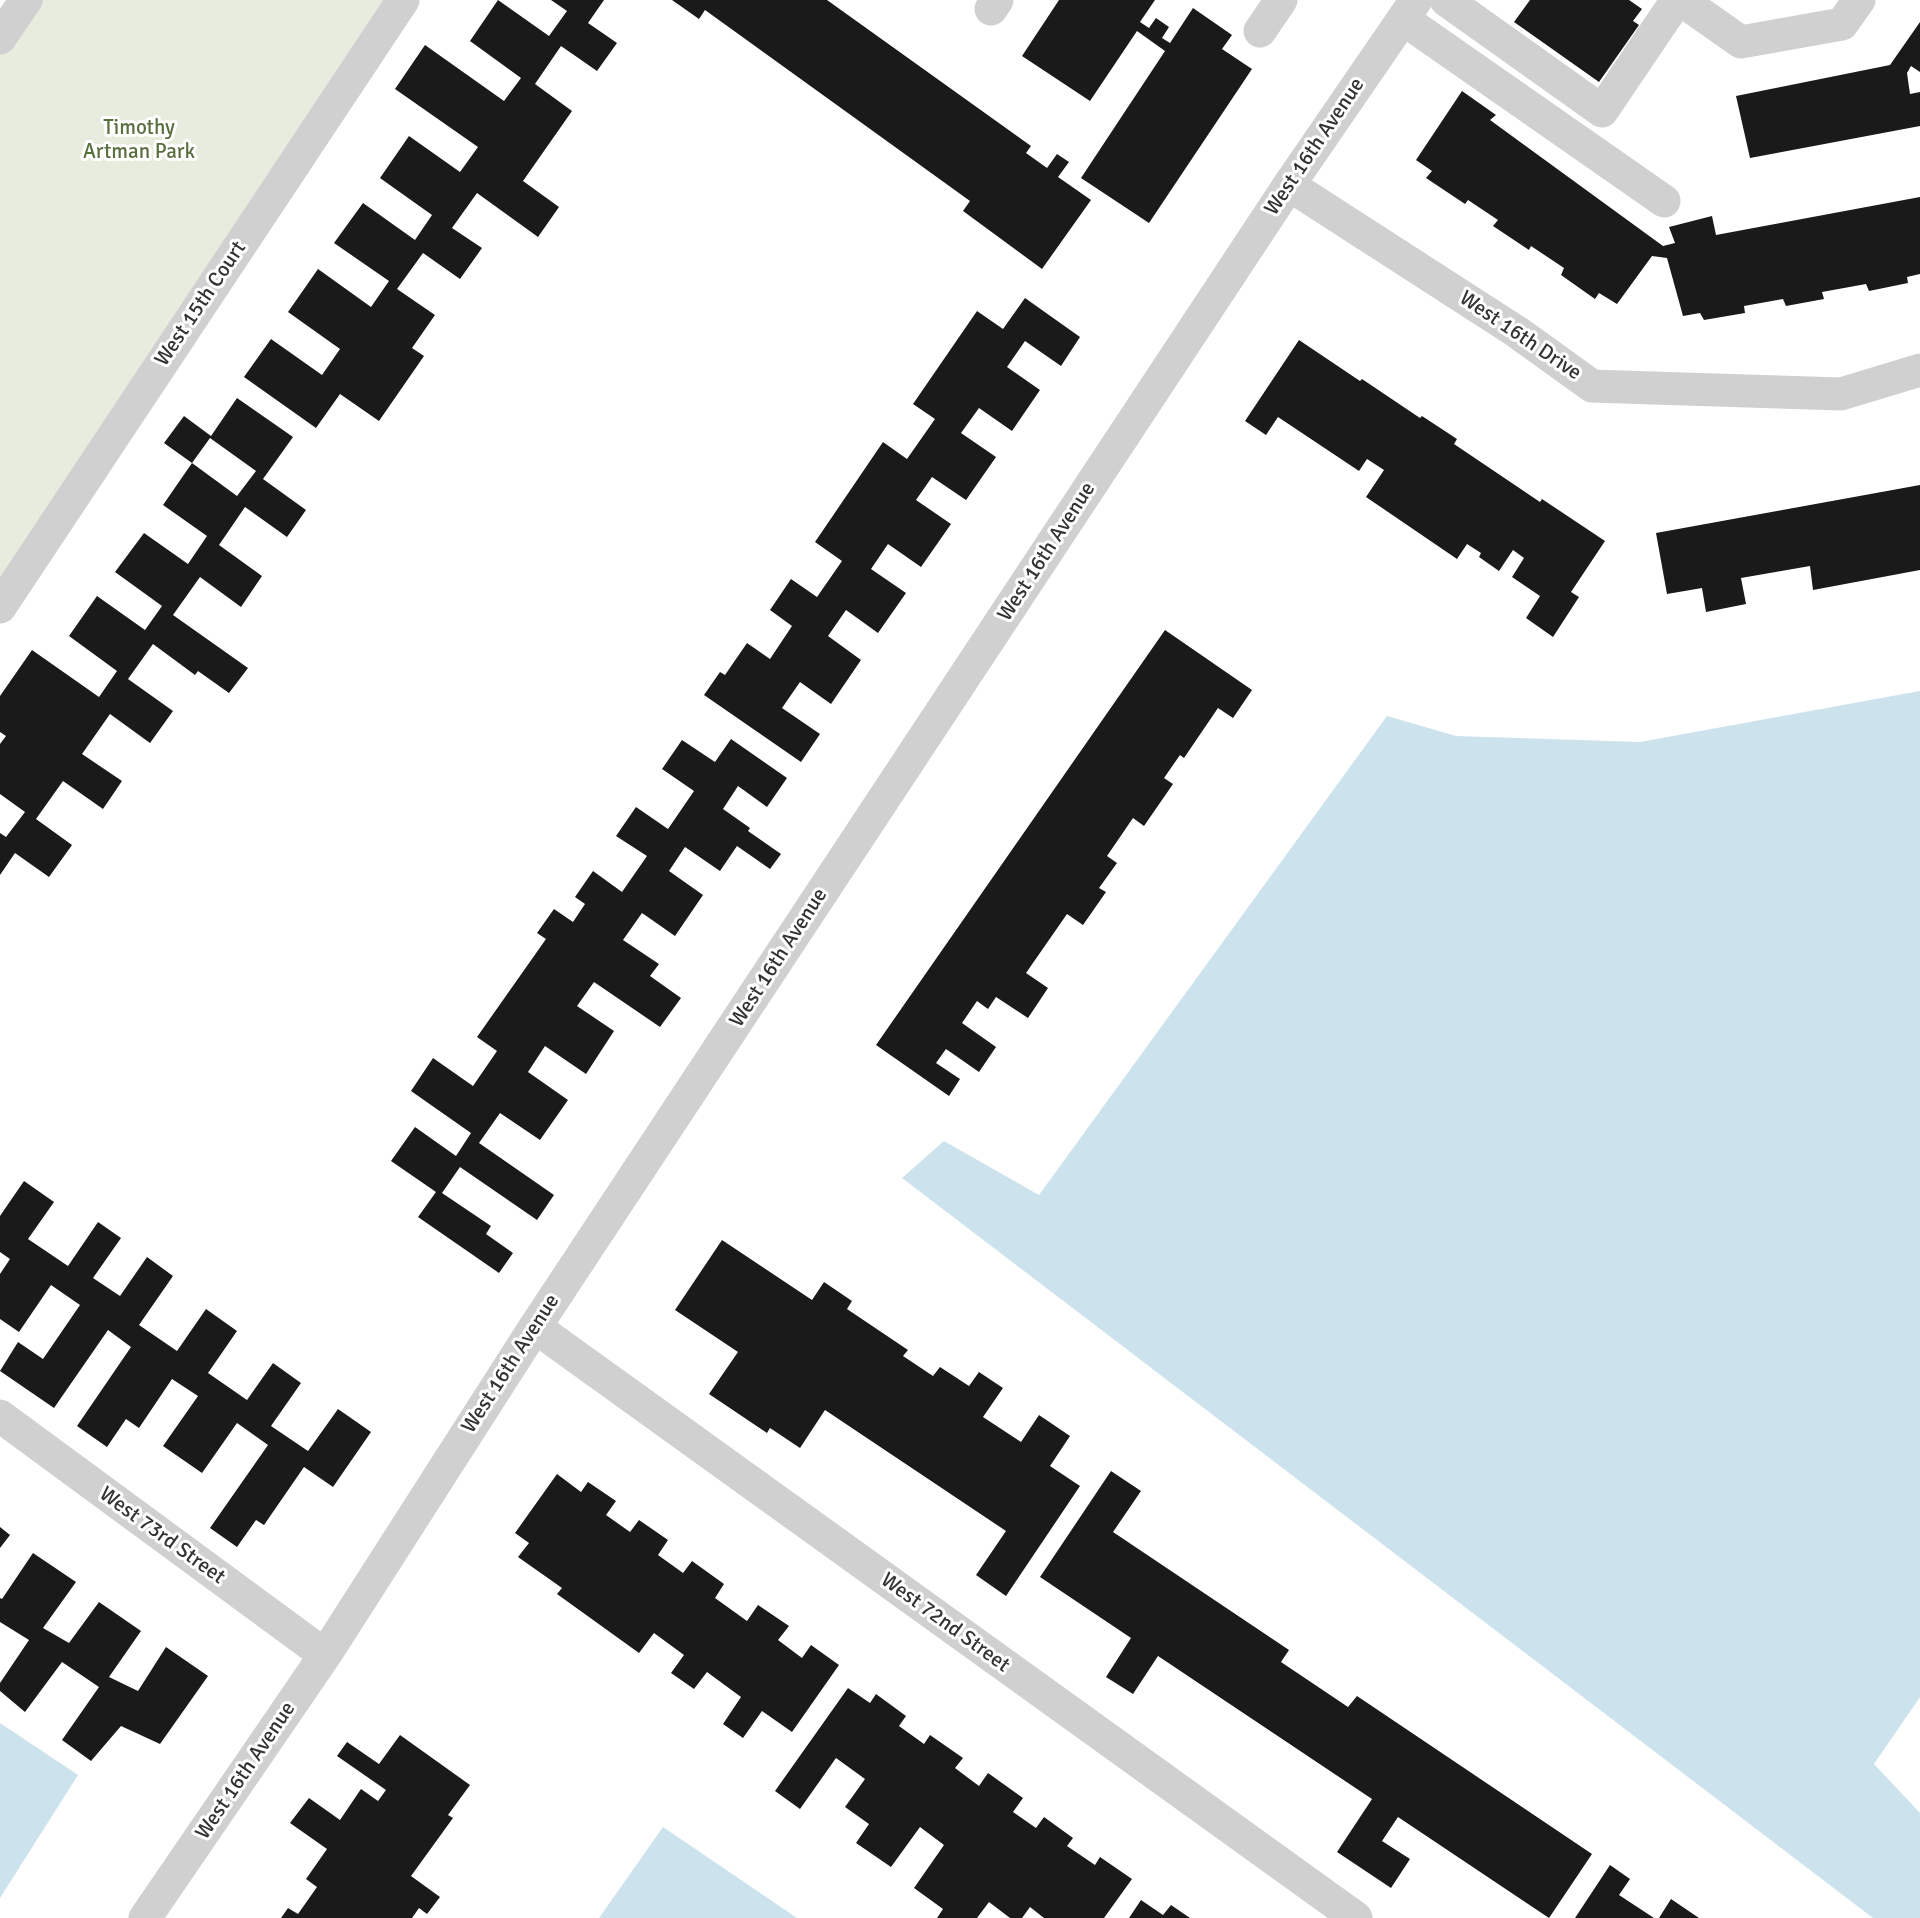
<!DOCTYPE html>
<html>
<head>
<meta charset="utf-8">
<style>
	body { margin:0 }
	canvas { display:block; background:#fff }
</style>
</head>
<body>
<canvas width="1920" height="1918"></canvas>
<script>
const context = document.querySelector('canvas').getContext('2d');
context.lineJoin = 'round';
function paint(path, color) { context.fillStyle = color; context.fill(path, 'evenodd'); }
function trace(path, color, width, dash) { context.strokeStyle = color; context.lineWidth = width; context.lineCap = dash ? 'butt' : 'round'; context.setLineDash(dash || []); context.stroke(path); }
function label(font, color, halo, rows, align = 'center') {
  context.font = font + ' Signika,sans-serif'; context.lineWidth = 6; context.setLineDash([]); context.textBaseline = 'middle'; context.strokeStyle = halo; context.fillStyle = color; for (const [text, x, y, turn = 0] of rows) {
    context.save(); context.translate(x, y); context.rotate((+turn || 0) * Math.PI / 180); context.textAlign = isNaN(turn) ? turn : align; if (halo) context.strokeText(text, 0, 0); context.fillText(text, 0, 0); context.restore();
  }
}
paint(new Path2D(`
	M35,0H401L0,588V53Z`), '#e7ecdf');
paint(new Path2D(`
	M1920,691V1697L1874,1764L1920,1813V1918H1873L902,1178L944,1141L1039,1195L1387,716L1456,736L1640,742Z
	M0,1723L78,1775L0,1898Z
	M663,1827L797,1918H599Z`), '#cce2ec');
paint(new Path2D(`
	M498,0L549,36L567,11L551,0H604L588,23L617,43L597,71L561,46L535,84L572,111L523,181L559,207L538,237L477,193L452,228L482,248L460,279L423,253L397,289L435,315L412,348L424,356L379,421L340,394L316,428L244,377L271,339L322,375L340,349L288,312L318,269L371,307L389,281L334,243L363,203L415,240L432,215L380,178L409,136L460,172L478,147L395,89L425,45L504,101L521,78L470,41Z
	M672,0H827L1031,146L1026,153L1047,168L1057,154L1069,162L1058,177L1091,200L1042,269L963,211L970,201L705,10L699,19Z
	M1059,0H1155L1140,22L1149,28L1156,18L1169,27L1162,38L1170,43L1193,8L1232,35L1222,49L1252,69L1149,223L1081,178L1165,51L1137,31L1090,101L1022,56Z
	M1530,0H1629L1642,9L1633,21L1639,25L1599,82L1514,22Z
	M1920,22V72L1911,66L1907,73L1910,94L1920,92V126L1750,158L1736,96L1890,65Z
	M1462,91L1496,115L1490,120L1663,246L1675,243L1669,227L1712,216L1716,235L1920,197V274L1907,277L1908,283L1869,291L1866,284L1822,292L1824,299L1786,306L1783,299L1744,306L1745,313L1704,320L1700,313L1683,316L1667,258L1652,256L1617,304L1599,293L1595,299L1561,275L1564,268L1531,246L1529,250L1493,226L1498,220L1468,200L1465,204L1426,178L1432,171L1416,160Z
	M1025,298L1080,337L1061,366L1025,341L1007,367L1040,390L1012,431L979,408L961,433L996,457L966,500L932,477L916,500L951,524L921,567L888,544L871,569L906,593L878,633L846,610L828,636L861,660L831,704L800,682L782,708L820,734L801,762L704,695L720,672L725,675L747,643L770,659L792,626L770,610L791,579L817,597L842,561L815,542L883,442L907,459L935,419L913,404L977,311L1003,329Z
	M1299,340L1360,381L1362,379L1420,418L1422,416L1457,439L1454,444L1540,502L1542,499L1605,541L1571,592L1579,597L1553,637L1526,618L1540,596L1512,577L1524,558L1513,550L1499,571L1479,557L1481,553L1467,544L1457,559L1366,497L1384,470L1367,459L1359,471L1278,417L1266,435L1245,421Z
	M237,398L293,437L263,479L306,510L287,537L245,507L219,545L262,576L241,607L200,577L173,615L248,668L229,693L198,671L195,675L153,644L128,679L173,711L150,743L110,714L82,754L122,781L103,809L63,781L36,819L72,845L49,877L15,853L0,875V833L6,837L25,812L0,794V744L6,736L0,732V696L32,650L99,697L117,671L69,636L97,596L145,630L162,606L115,572L144,533L188,564L207,536L163,505L192,463L237,496L256,471L210,438L192,463L164,443L184,416L211,436Z
	M1920,485V570L1813,590L1810,566L1741,578L1746,604L1706,612L1702,588L1667,594L1656,533Z
	M1165,630L1252,690L1233,718L1218,708L1184,758L1180,755L1164,778L1173,784L1144,826L1133,818L1107,856L1117,863L1099,888L1106,892L1083,925L1067,914L1026,973L1048,988L1028,1018L996,997L988,1009L977,1001L962,1023L996,1047L979,1072L946,1049L936,1063L960,1079L949,1096L876,1045Z
	M731,739L787,778L767,807L738,786L723,809L750,828L748,831L781,854L770,869L737,846L720,871L685,847L669,871L703,895L675,936L642,913L623,940L659,964L650,976L681,998L660,1027L594,982L577,1006L614,1031L586,1074L545,1046L528,1072L568,1100L540,1140L500,1113L479,1143L554,1195L537,1220L460,1167L442,1193L491,1226L486,1234L513,1253L499,1273L418,1217L436,1192L391,1161L415,1127L456,1156L471,1133L411,1091L433,1058L473,1086L497,1051L477,1037L546,939L537,933L554,909L573,922L585,904L575,897L593,871L622,892L647,856L616,836L636,807L668,829L694,791L662,769L682,740L715,762Z
	M24,1181L54,1202L28,1239L68,1266L98,1222L121,1238L93,1278L120,1296L147,1257L173,1276L139,1325L177,1351L206,1309L237,1331L208,1373L247,1400L273,1363L301,1383L271,1426L308,1451L338,1409L371,1432L333,1487L304,1467L264,1525L256,1520L237,1547L210,1528L268,1445L237,1423L202,1473L163,1446L198,1396L172,1379L139,1428L126,1419L107,1447L77,1426L131,1347L108,1330L54,1408L0,1371L18,1342L43,1359L80,1305L51,1285L19,1332L0,1319V1274L10,1259L0,1252V1216Z
	M722,1240L812,1300L824,1282L852,1301L847,1309L908,1350L903,1356L933,1376L940,1367L969,1386L979,1372L1003,1388L983,1417L1021,1442L1039,1415L1070,1436L1050,1466L1080,1486L1006,1596L976,1575L1006,1531L825,1410L800,1448L770,1428L767,1433L709,1394L738,1352L675,1310Z
	M1111,1471L1141,1491L1113,1532L1289,1650L1281,1662L1348,1707L1357,1696L1592,1854L1549,1918L1398,1817L1382,1841L1410,1859L1391,1888L1337,1852L1372,1799L1158,1656L1133,1694L1106,1677L1131,1638L1040,1577Z
	M557,1474L581,1492L588,1482L616,1501L606,1515L630,1532L639,1520L668,1540L658,1555L683,1573L692,1561L724,1584L715,1598L747,1621L758,1605L789,1626L778,1640L802,1658L811,1645L839,1665L792,1732L762,1711L743,1738L723,1724L741,1697L707,1672L694,1689L671,1673L684,1655L654,1633L639,1653L557,1594L562,1588L518,1557L529,1543L515,1533Z
	M0,1527L10,1535L0,1548Z
	M33,1553L76,1582L43,1628L69,1643L99,1602L141,1631L109,1677L138,1691L166,1647L208,1676L160,1744L121,1726L91,1761L62,1740L99,1687L62,1662L25,1712L0,1691V1683L29,1640L0,1622V1598L2,1599Z
	M848,1688L870,1703L876,1694L906,1716L899,1726L924,1744L930,1735L963,1758L955,1768L979,1786L988,1773L1023,1798L1013,1812L1036,1828L1044,1817L1073,1838L1067,1846L1095,1865L1100,1857L1132,1879L1104,1918H1044L1030,1907L1022,1918H1010L989,1902L977,1918H937L943,1909L914,1888L944,1845L920,1827L891,1867L856,1843L869,1824L845,1807L865,1779L836,1758L800,1809L775,1791Z
	M400,1735L470,1785L448,1815L453,1818L411,1876L440,1897L427,1914L419,1908L412,1918H281L288,1908L298,1914L317,1887L306,1879L327,1849L290,1823L309,1798L340,1820L361,1789L378,1801L386,1790L337,1756L347,1742L379,1764Z
	M1610,1865L1630,1879L1619,1895L1654,1918H1575Z
	M1671,1899L1699,1918H1659Z
	M1141,1900L1163,1915L1171,1905L1190,1918H1129Z`), '#1a1a1a');
trace(new Path2D(`
	M1446,0L1602,111L1677,0
	M1681,0L1741,42L1842,24L1859,0
	M991,9L997,0
	M1403,19L1664,201
	M1260,31L1281,0
	M0,38L26,0
	M1289,185L1517,332L1592,386L1841,394L1920,370
	M0,607L403,0
	M535,1327L1356,1918
	M0,1416L325,1655
	M145,1918L325,1655L535,1327L1289,185L1416,0`), '#d0d0d0', 33);
label('21px', '#5a6f40', '#fff', [
	["Timothy",139,128],
	["Artman Park",139,152]
]);
label('21px', '#333', '#fff', [
	["West 16th Avenue",1315,147,-56],
	["West 15th Court",201,304,-56],
	["West 16th Drive",1520,336,34],
	["West 16th Avenue",1047,552,-57],
	["West 16th Avenue",779,958,-57],
	["West 16th Avenue",511,1364,-57],
	["West 73rd Street",162,1536,36],
	["West 72nd Street",945,1623,36],
	["West 16th Avenue",246,1771,-56]
]);
</script>
</body>
</html>
